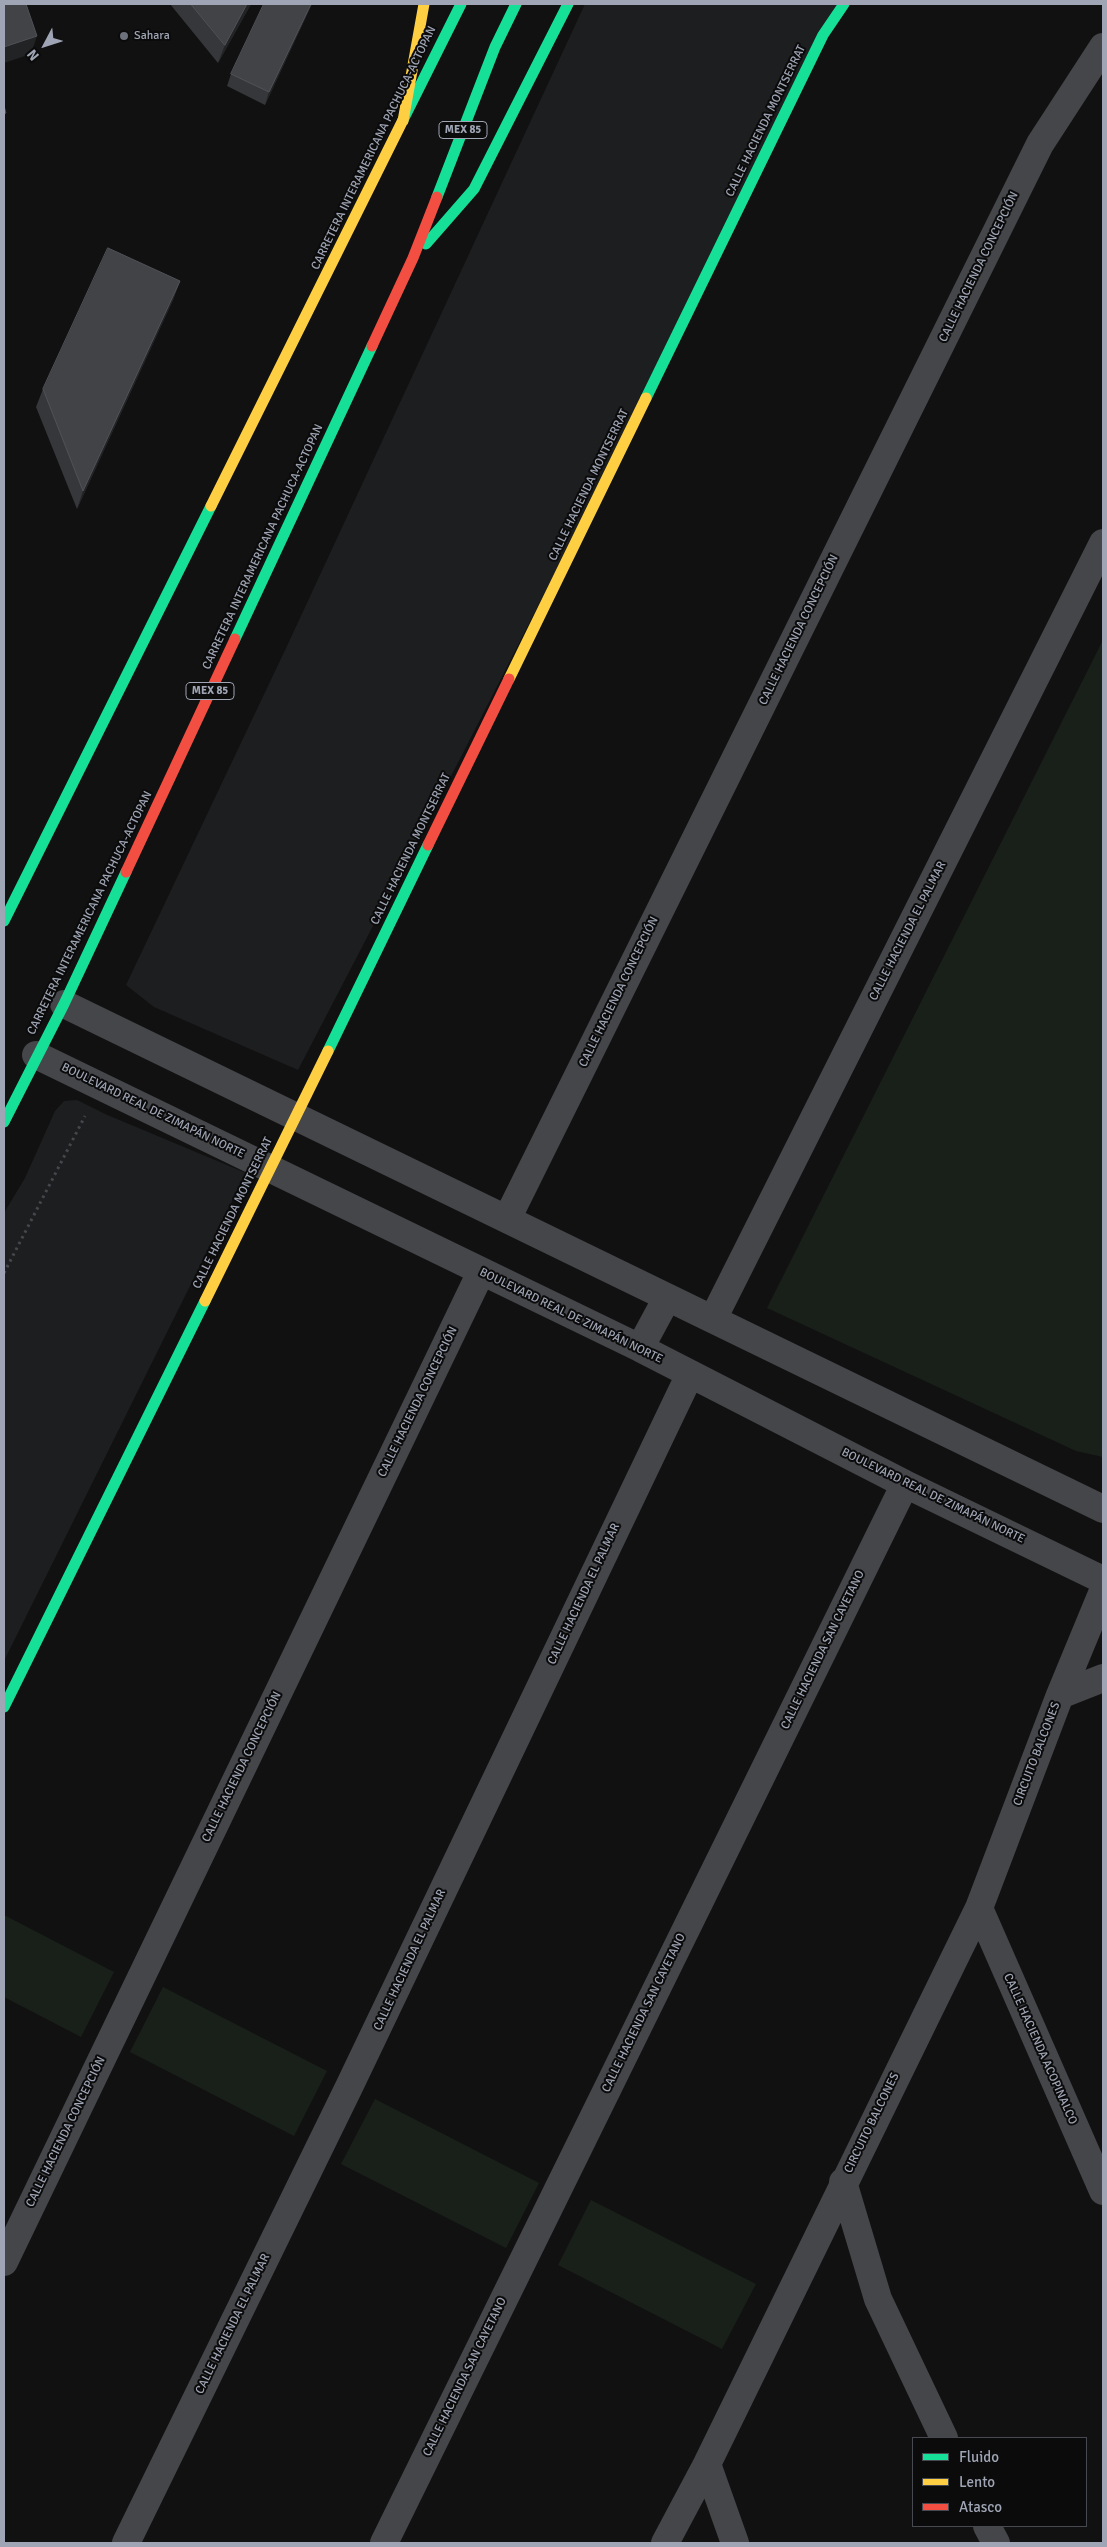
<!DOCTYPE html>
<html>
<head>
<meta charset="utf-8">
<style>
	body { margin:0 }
	#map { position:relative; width:1107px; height:2547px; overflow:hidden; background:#111; font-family:Signika,sans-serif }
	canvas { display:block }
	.frame { position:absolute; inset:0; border:5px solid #9fa5b4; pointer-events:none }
	.legend { position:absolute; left:912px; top:2437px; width:175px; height:90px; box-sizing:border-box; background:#0b0b0c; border:1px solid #46494f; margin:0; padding:6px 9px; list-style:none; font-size:15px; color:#9fa5b4 }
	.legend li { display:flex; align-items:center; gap:10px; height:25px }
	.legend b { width:25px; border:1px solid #46494f }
	.north { position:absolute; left:20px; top:20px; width:50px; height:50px; -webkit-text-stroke:4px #0b0b0c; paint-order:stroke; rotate:230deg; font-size:14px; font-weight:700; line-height:20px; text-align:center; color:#9fa5b4 }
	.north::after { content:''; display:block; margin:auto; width:18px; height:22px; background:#9fa5b4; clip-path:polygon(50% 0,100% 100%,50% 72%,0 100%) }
</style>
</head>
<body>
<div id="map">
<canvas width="1107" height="2547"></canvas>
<div class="frame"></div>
<ul class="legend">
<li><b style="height:6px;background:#16e098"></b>Fluido</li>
<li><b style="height:6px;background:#ffcf43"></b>Lento</li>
<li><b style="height:6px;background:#f24e42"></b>Atasco</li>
</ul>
<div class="north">N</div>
</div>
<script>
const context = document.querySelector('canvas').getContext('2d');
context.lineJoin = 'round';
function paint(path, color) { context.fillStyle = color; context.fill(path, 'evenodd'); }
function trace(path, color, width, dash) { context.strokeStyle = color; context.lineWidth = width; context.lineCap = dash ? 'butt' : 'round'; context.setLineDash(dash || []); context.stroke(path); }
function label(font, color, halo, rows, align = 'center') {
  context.font = font + ' Signika,sans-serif'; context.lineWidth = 4; context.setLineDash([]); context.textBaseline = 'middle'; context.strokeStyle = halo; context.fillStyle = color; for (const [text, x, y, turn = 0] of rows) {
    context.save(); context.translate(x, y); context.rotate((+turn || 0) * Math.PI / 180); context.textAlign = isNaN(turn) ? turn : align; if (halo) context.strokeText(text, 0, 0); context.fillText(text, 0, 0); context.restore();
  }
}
paint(new Path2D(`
	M585,4H845L463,753L298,1070L154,1007L126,985L287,646Z
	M77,1100L105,1114L246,1173L4,1661V1213L25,1178L55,1111L64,1101Z`), '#1d1e20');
paint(new Path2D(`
	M1103,640V1457L1076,1451L767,1308Z
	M4,1915L114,1972L81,2037L4,1997Z
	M163,1987L327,2071L294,2136L130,2052Z
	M375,2099L539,2183L506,2248L341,2164Z
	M591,2200L756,2284L722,2349L558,2265Z`), '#19201a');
trace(new Path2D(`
	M4,1273L85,1116`), '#46474c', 3, [2.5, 4]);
trace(new Path2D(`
	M64,1004L1103,1509
	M36,1055L640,1348L905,1484L1103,1580
	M507,1219L1040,144L1103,47
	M713,1319L1103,543
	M640,1348L667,1298
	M1060,1695L1103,1678
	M979,1908L1103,2191
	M843,2182L878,2299L944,2438
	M4,2262L481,1272
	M707,2464L735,2543
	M987,2526L996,2543
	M126,2543L349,2087L690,1374
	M384,2543L905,1484
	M665,2543L707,2464L979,1908L1060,1695L1103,1591`), '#45464a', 28);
trace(new Path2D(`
	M403,120L461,4
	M437,197L495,47L516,4
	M426,244L474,189L568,4
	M646,398L823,35L844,4
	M235,639L372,346
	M4,921L211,506
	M328,1051L428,845
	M4,1122L64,1004L126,872
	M4,1707L205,1301`), '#16e098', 11);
trace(new Path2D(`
	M403,121L424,4
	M211,506L403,120
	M509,679L646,398
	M205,1301L328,1051`), '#ffcf43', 11);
trace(new Path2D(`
	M372,346L413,258L437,197
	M428,845L509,679
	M126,872L235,639`), '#f24e42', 11);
paint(new Path2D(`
	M170,4H251L218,63Z
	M264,4H312L265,105L227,86L231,74Z
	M180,281L173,300L77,509L36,407L43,389Z`), '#36373a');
paint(new Path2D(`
	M247,4H251L218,63L225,45Z
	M311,4H312L265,105L269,92Z
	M37,36L31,54L4,63V47Z
	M180,281L173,300L77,509L83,491Z`), '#222324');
const building = new Path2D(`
	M4,4H26L37,36L4,47Z
	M191,4H247L225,45Z
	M264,4H311L269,92L231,74Z
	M4,106L6,113L4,114Z
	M108,248L180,281L83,491L43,389Z`);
paint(building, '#414347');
trace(building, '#505258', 1);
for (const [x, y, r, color] of [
	[124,36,5,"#6d717b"]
]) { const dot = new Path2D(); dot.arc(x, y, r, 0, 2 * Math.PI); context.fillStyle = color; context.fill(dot); trace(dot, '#0b0b0c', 2); }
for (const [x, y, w] of [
	[463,130,48],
	[210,691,48]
]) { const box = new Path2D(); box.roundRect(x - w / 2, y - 8.5, w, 17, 4); context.fillStyle = '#0b0b0c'; context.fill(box); trace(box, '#9fa5b4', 1); }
label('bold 11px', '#9fa5b4', null, [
	["MEX 85",463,130],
	["MEX 85",210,691]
]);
label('12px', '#9fa5b4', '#0b0b0c', [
	["Sahara",134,36]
], 'left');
label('12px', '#9fa5b4', '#0b0b0c', [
	["CALLE HACIENDA MONTSERRAT",766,121,-64],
	["CARRETERA INTERAMERICANA PACHUCA-ACTOPAN",374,148,-64],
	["CALLE HACIENDA CONCEPCIÓN",979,267,-64],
	["CALLE HACIENDA MONTSERRAT",589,485,-64],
	["CARRETERA INTERAMERICANA PACHUCA-ACTOPAN",263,547,-65],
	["CALLE HACIENDA CONCEPCIÓN",799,630,-64],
	["CALLE HACIENDA MONTSERRAT",411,849,-64],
	["CARRETERA INTERAMERICANA PACHUCA-ACTOPAN",90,913,-64],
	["CALLE HACIENDA EL PALMAR",908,931,-63],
	["CALLE HACIENDA CONCEPCIÓN",619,992,-64],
	["BOULEVARD REAL DE ZIMAPÁN NORTE",153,1111,26],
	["CALLE HACIENDA MONTSERRAT",233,1213,-64],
	["BOULEVARD REAL DE ZIMAPÁN NORTE",571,1316,26],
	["CALLE HACIENDA CONCEPCIÓN",418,1402,-64],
	["BOULEVARD REAL DE ZIMAPÁN NORTE",933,1496,26],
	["CALLE HACIENDA EL PALMAR",584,1594,-65],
	["CALLE HACIENDA SAN CAYETANO",823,1650,-64],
	["CIRCUITO BALCONES",1037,1754,-69],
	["CALLE HACIENDA CONCEPCIÓN",242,1767,-64],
	["CALLE HACIENDA EL PALMAR",410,1960,-65],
	["CALLE HACIENDA SAN CAYETANO",644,2013,-64],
	["CALLE HACIENDA ACOPINALCO",1040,2049,66],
	["CIRCUITO BALCONES",872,2123,-64],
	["CALLE HACIENDA CONCEPCIÓN",66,2132,-64],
	["CALLE HACIENDA EL PALMAR",233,2324,-64],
	["CALLE HACIENDA SAN CAYETANO",465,2377,-64]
]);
</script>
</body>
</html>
